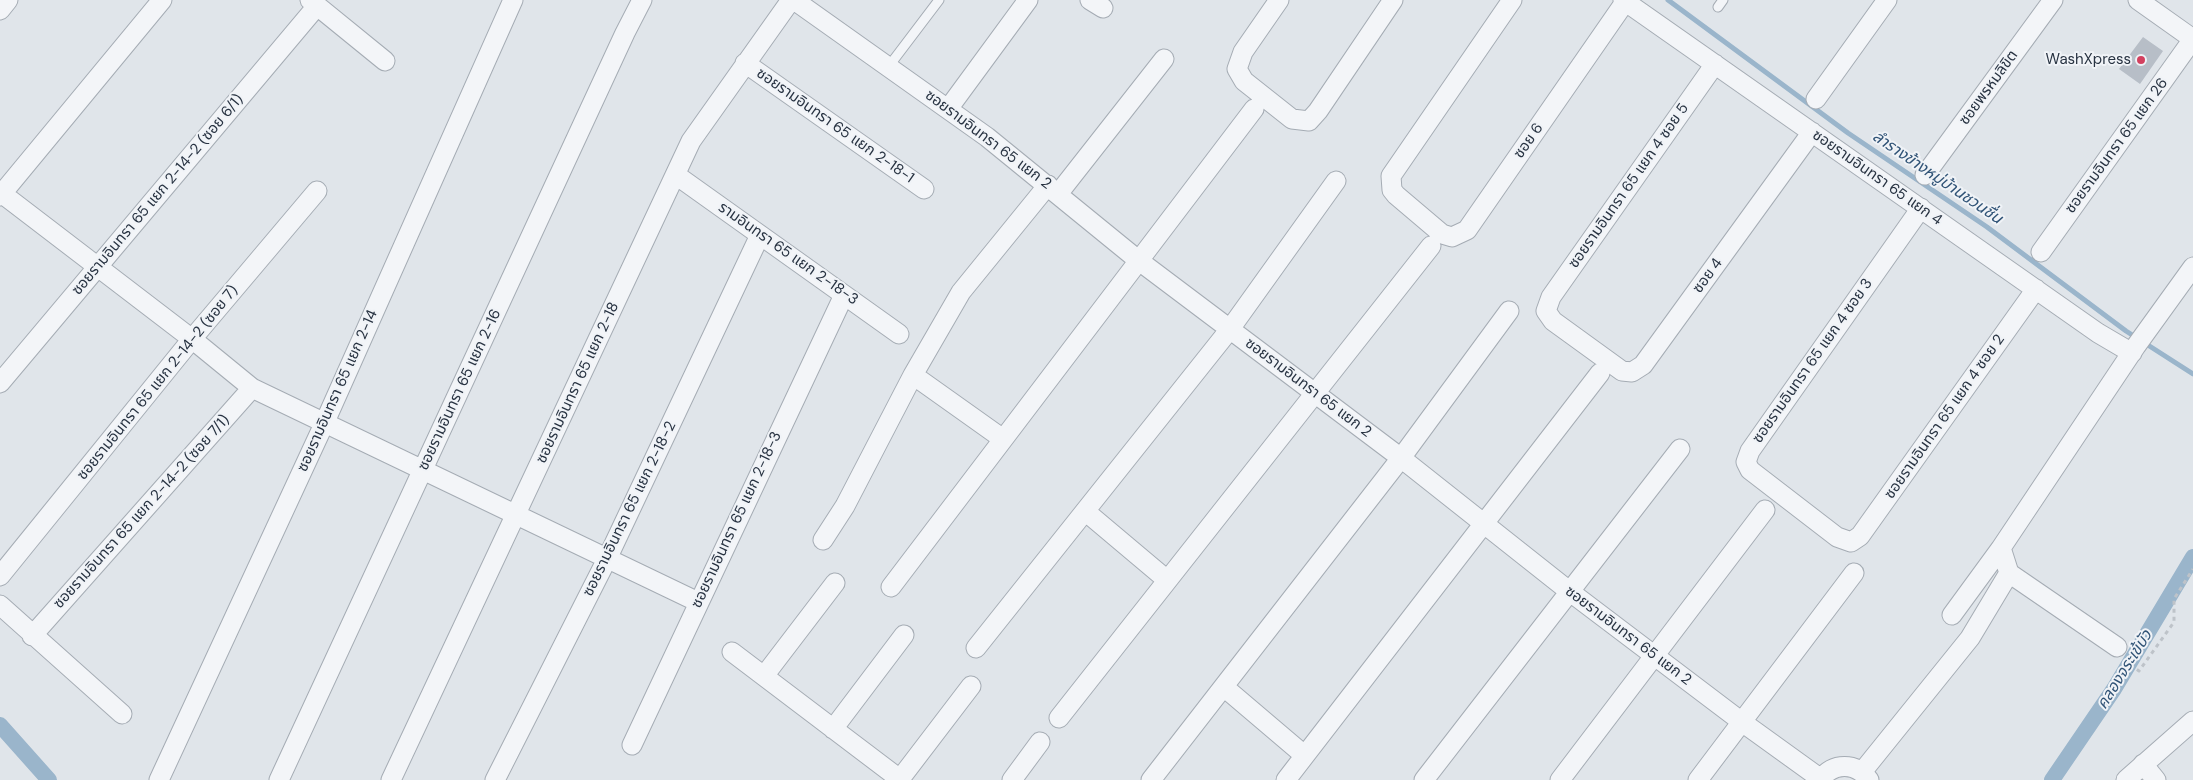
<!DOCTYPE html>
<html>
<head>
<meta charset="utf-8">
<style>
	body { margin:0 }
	canvas { display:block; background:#e0e5ea }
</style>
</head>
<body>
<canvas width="2193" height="780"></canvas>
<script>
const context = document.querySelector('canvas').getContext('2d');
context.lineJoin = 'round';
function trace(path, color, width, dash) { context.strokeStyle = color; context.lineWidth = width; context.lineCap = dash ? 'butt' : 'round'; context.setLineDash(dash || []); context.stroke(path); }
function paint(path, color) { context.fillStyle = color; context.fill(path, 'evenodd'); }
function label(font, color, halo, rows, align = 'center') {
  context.font = font + ' "DM Sans","Noto Sans Thai",sans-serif'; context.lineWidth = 4; context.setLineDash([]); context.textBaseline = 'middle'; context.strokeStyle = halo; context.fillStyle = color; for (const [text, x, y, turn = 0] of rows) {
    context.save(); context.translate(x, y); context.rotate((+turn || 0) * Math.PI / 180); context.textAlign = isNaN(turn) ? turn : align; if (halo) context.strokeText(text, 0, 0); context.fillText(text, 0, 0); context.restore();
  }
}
trace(new Path2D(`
	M1668,0L1848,133L1987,227L2126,331L2193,374`), '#9ab5cb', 5);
trace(new Path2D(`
	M0,725L49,780
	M2052,780L2114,689L2193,557`), '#9ab5cb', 16);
paint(new Path2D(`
	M2143,37L2163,51L2140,84L2119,69Z`), '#b7bec7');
const service = new Path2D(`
	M1718,7L1723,0
	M889,66L939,0`);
const minor = new Path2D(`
	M310,0L385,61
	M794,0L987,137L1138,260L1401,458L1569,591L1742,722L1821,779
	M1090,0L1103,8
	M1279,0L1243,52L1237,69L1244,81L1292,119L1309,121L1318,111L1393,0
	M1512,0L1391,176L1392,190L1396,195L1442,234L1452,237L1467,230L1625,2
	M1623,0L2098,333L2132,353
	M2138,0L2193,39
	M0,10L8,0
	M745,63L924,189
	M1715,64L1551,297L1546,311L1553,321L1622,371L1632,372L1643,365L1812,132
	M1816,99L1887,0
	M948,109L1028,0
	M676,175L899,334
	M1925,175L2053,0
	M0,192L192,339L252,388L698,602
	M1058,194L1164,59
	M0,196L162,0
	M1921,208L1750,451L1746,462L1750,470L1837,537L1851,542L1860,536L2036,289
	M2041,252L2193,39
	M913,375L1003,439
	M0,383L317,6
	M1085,511L1167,580
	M823,540L845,506L913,375L961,292L1048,185
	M2009,573L2117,647
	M0,576L192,339L317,191
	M891,587L1254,109
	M0,605L122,714
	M1952,615L2001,548
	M32,636L252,388
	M976,648L1230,329L1336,181
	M732,652L901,780
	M764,676L835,583
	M1224,687L1304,755
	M1059,718L1431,246
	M833,729L904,635
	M632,745L844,295
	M2143,764L2156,780
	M1862,772L1970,638L2009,573L2001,548L2136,346L2193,267
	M900,779L971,686
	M159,780L324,424L513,0
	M279,780L625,33L642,0
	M391,780L691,141L791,0
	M495,780L607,559L760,235
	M1012,780L1040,742
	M1151,780L1401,458L1509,311
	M1286,780L1600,373
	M1424,780L1680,449
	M1560,780L1765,510
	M1698,780L1854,573
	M1820,780C1833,762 1856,762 1869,780
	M2126,780L2193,721`);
trace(service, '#a5acb4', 11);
trace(minor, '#a5acb4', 21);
trace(new Path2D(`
	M2124,660L2139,671L2174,622V599L2193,569`), '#bec3c9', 3, [4, 4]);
trace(service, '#f3f5f8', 9);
trace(minor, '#f3f5f8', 19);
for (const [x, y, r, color] of [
	[2141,60,5,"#d3415f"]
]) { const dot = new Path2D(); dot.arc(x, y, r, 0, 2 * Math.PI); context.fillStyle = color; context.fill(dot); trace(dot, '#f0f3f7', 2); }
label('15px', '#283342', '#f0f3f7', [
	["WashXpress",2131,60]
], 'right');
label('15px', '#283342', '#f0f3f7', [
	["ซอยพรหมลิขิต",1989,88,-54],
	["ซอยรามอินทรา 65 แยก 2-18-1",835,126,35],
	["ซอยรามอินทรา 65 แยก 2",988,140,37],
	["ซอย 6",1529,141,-55],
	["ซอยรามอินทรา 65 แยก 26",2117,146,-54],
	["ซอยรามอินทรา 65 แยก 4",1877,178,35],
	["ซอยรามอินทรา 65 แยก 4 ซอย 5",1629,186,-55],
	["ซอยรามอินทรา 65 แยก 2-14-2 (ซอย 6/1)",158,195,-50],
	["รามอินทรา 65 แยก 2-18-3",788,254,35],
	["ซอย 4",1708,276,-54],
	["ซอยรามอินทรา 65 แยก 4 ซอย 3",1813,361,-55],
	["ซอยรามอินทรา 65 แยก 2-14-2 (ซอย 7)",158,383,-51],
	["ซอยรามอินทรา 65 แยก 2-18",578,383,-65],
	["ซอยรามอินทรา 65 แยก 2",1308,388,37],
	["ซอยรามอินทรา 65 แยก 2-16",460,390,-65],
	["ซอยรามอินทรา 65 แยก 2-14",338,391,-66],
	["ซอยรามอินทรา 65 แยก 4 ซอย 2",1945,417,-55],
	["ซอยรามอินทรา 65 แยก 2-18-2",630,509,-64],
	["ซอยรามอินทรา 65 แยก 2-14-2 (ซอย 7/1)",142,512,-48],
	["ซอยรามอินทรา 65 แยก 2-18-3",737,520,-65],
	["ซอยรามอินทรา 65 แยก 2",1628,636,37]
]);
label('italic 16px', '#315477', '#f0f3f7', [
	["ลำรางข้างหมู่บ้านชวนชื่น",1937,178,34],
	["คลองจระเข้บัว",2125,670,-58]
]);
</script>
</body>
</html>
